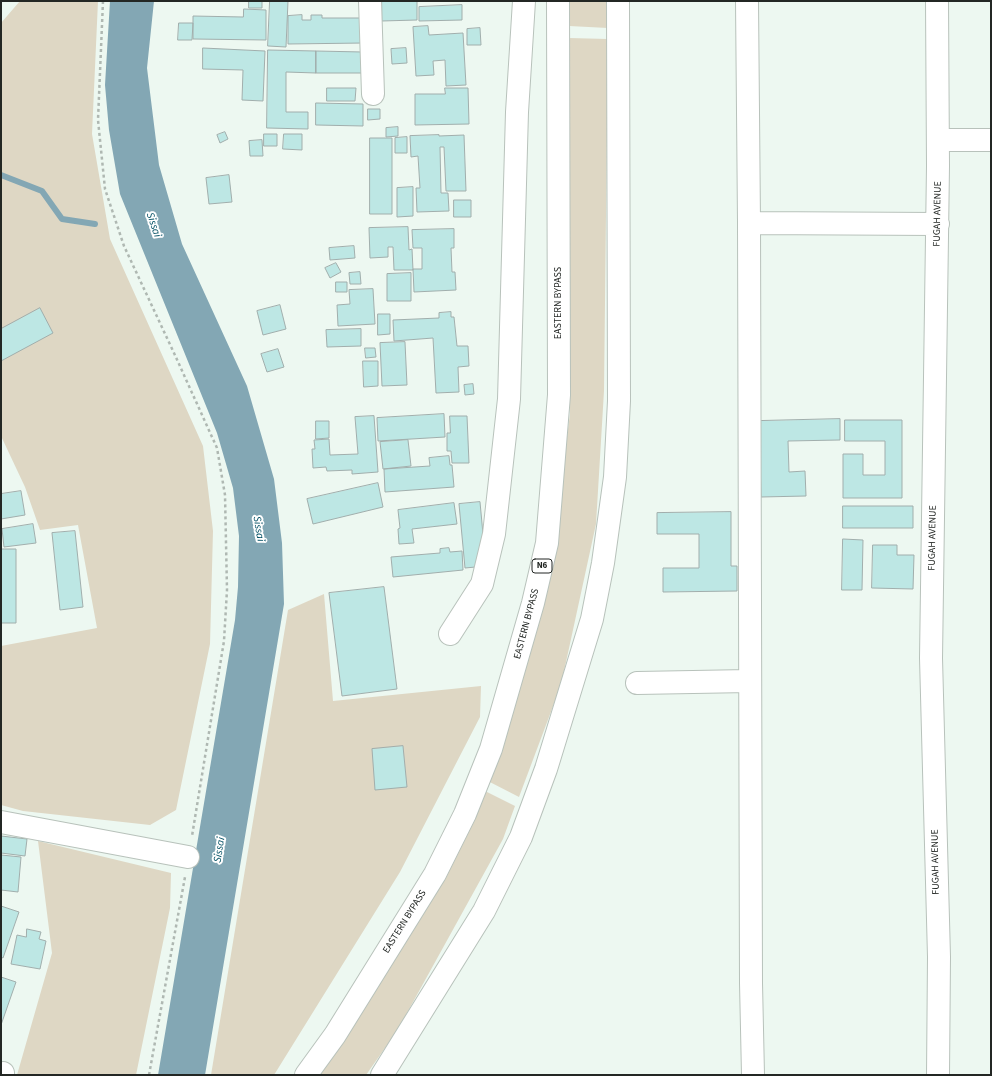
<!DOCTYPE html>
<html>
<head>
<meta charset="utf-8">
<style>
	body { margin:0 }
	#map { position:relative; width:992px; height:1076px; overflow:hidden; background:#edf8f1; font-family:"Source Sans 3",sans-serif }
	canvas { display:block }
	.frame { position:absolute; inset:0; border:2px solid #232724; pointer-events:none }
</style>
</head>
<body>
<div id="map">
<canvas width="992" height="1076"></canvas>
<div class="frame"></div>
</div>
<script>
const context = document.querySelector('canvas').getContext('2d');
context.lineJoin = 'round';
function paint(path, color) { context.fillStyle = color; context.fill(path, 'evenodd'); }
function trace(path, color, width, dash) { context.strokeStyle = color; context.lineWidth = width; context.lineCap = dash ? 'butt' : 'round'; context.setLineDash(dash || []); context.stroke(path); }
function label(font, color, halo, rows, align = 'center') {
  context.font = font + ' "Source Sans 3",sans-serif'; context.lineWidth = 4; context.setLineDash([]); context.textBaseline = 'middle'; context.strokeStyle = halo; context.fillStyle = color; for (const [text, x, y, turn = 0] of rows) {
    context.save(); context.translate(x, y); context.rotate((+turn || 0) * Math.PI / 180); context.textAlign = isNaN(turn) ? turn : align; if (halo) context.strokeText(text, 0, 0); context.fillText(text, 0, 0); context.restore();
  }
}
paint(new Path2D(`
	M20,1H98L92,134L110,239L203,446L213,531L210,644L176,810L150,825L23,811L1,805V646L97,628L78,525L40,530L25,487L1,436V23Z
	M569,1H608V28L569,26Z
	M569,38L608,39L604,391L596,524L561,685L519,797L482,778L554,536L570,414L568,135Z
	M324,594L333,701L481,686L480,717L400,872L274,1075H211L288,610Z
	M477,787L515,806L503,839L397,1031L366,1075H318Z
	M38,841L171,873L170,908L136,1075H17L52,953Z`), '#ded7c4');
paint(new Path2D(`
	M110,1H154L147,68L159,165L182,244L247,386L274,479L282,543L284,604L205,1075H158L235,620L238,587L239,536L233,488L217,433L120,194L109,130L105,85Z`), '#83a7b4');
trace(new Path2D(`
	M1,175L42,191L62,219L95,224`), '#83a7b4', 6);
const building = new Path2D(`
	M249,1H262V8H249Z
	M270,1H288L286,47L268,46Z
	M382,1H417V20L382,21Z
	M462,5V20L419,21V7Z
	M244,9L266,10V40L193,39V16L243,17Z
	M302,15V20H311V15H322V18H363L364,43L288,44V16Z
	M179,23H193L192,40H178Z
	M428,26L429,35L463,33L466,85L446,86L445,60L433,61L434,75L416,76L413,27Z
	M480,28L481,45H467V29Z
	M203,48L265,51L263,101L242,100L243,70L203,69Z
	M406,48L407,63L392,64L391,49Z
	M268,50L316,51V73L286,72V112H308V129L267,128Z
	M316,51L363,52V73H316Z
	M327,88H356L355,101H327Z
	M445,88H468L469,124L415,125V94H445Z
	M316,103L363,104V126L316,125Z
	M368,109H380V119L368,120Z
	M398,127V136L386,137V128Z
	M225,132L228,139L220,143L217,135Z
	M264,134H277V146H264Z
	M284,134H302V150L283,149Z
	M439,135V136L464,135L466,191H446L444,147H440L441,193H448L449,211L417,212L416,188H420L418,156L411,157L410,136Z
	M407,137V153H395V138Z
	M370,138H392V214H370Z
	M262,140L263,156H250L249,141Z
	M229,175L232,202L209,204L206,178Z
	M413,187V216L397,217V188Z
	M454,200H471V217H454Z
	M408,227L409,250L412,249L413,270H394L393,247H388V257L370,258L369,228Z
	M454,229V248H451L452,272H455L456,290L414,292L413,269H422V248H413L412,230Z
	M354,246L355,258L330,260L329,248Z
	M336,263L341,272L330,278L325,268Z
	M360,272L361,284H350L349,273Z
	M411,273V301H387V274Z
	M336,282H347V292H336Z
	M373,289L375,324L338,326L337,305L350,304L349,290Z
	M280,305L286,329L263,335L257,311Z
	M40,308L53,333L1,361V329Z
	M451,312V317H454L457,346H468L469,366L458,367L459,392L436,393L433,338L394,341L393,320L439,318V313Z
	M378,314H390V334L378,335Z
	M361,329V346L327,347L326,330Z
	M405,342L407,385L382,386L380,343Z
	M365,348H375L376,357L366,358Z
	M278,349L284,367L267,372L261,354Z
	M363,361H378V386L364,387Z
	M473,384L474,394L465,395L464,385Z
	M444,414L445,437L378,441L377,418Z
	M374,416L378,472L352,474V470L327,471L326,467L313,468L312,449H315L314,440L329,439L330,455L358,454L355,417Z
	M450,416H467L469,463H452L451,451H447V433H450Z
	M840,419V440L788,441L789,472L805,471L806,496L761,497L759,421Z
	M845,420H902V498H843V454H863V475H885V441H845Z
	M316,421H329V438L316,439Z
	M408,440L411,466L383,469L380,442Z
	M449,456L450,465H452L454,487L385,492L384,469L430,466L429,458Z
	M378,483L383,507L313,524L307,499Z
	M21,491L25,515L1,519V494Z
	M480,502L486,566L465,568L459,504Z
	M454,503L457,524L412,529L414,543L399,544L398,529L400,528L398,510Z
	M843,506H913V528H843Z
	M731,512V566H737V591L663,592V568H699V534H657V513Z
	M33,524L36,543L4,547L2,529Z
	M75,531L83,607L60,610L52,533Z
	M843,539L863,540L862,590H842Z
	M873,545H897V555H914L913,589L872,588Z
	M449,548L450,552L462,551L463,570L393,577L391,557L440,553V549Z
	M1,549H16V623H1Z
	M384,587L397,689L342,696L329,593Z
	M403,746L407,787L375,790L372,749Z
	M1,836L27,839L25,856L1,853Z
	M1,855L21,857L18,892L1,890Z
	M1,906L19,912L3,958L1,957Z
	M27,929L41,932L39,939L46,941L40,969L11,964L17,935L26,937Z
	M1,977L16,982L1,1025Z`);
paint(building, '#bde7e4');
trace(building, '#a1aeac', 1);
const minor = new Path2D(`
	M370,1L373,94
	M747,1L749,223L751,983L753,1075
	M937,1L938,166L931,658L939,957L938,1075
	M938,140H991
	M749,223L938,224
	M450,634L482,584L494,534L509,399L517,112L524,1
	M637,683L749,681
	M1,822L188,857
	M2,1075L3,1073`);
const trunk = new Path2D(`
	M306,1075L335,1035L435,874L465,814L491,749L533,603L547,543L559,395L558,1
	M382,1075L484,911L521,837L546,769L592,619L603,563L615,477L619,401L618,1`);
trace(minor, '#b8c2bb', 24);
trace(trunk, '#b8c2bb', 24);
trace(new Path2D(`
	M103,1L98,120L105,189L124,246L174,353L217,448L225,495L227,590L224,641L192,836
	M149,1075L185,877`), '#afb8b2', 2.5, [3, 3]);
trace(minor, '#fff', 22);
trace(trunk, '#fff', 22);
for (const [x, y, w] of [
	[542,566,20]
]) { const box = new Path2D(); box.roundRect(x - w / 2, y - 7, w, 14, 3); context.fillStyle = '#fff'; context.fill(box); trace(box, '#232724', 1); }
label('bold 9px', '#232724', null, [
	["N6",542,566]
]);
label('10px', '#232724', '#fff', [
	["FUGAH AVENUE",938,214,-89],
	["EASTERN BYPASS",559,303,-90],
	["FUGAH AVENUE",933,538,-89],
	["EASTERN BYPASS",527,624,-75],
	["FUGAH AVENUE",936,862,-91],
	["EASTERN BYPASS",405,922,-58]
]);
label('italic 11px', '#004f63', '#fff', [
	["Sissai",153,225,71],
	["Sissai",258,529,80],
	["Sissai",220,850,-81]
]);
</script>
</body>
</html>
